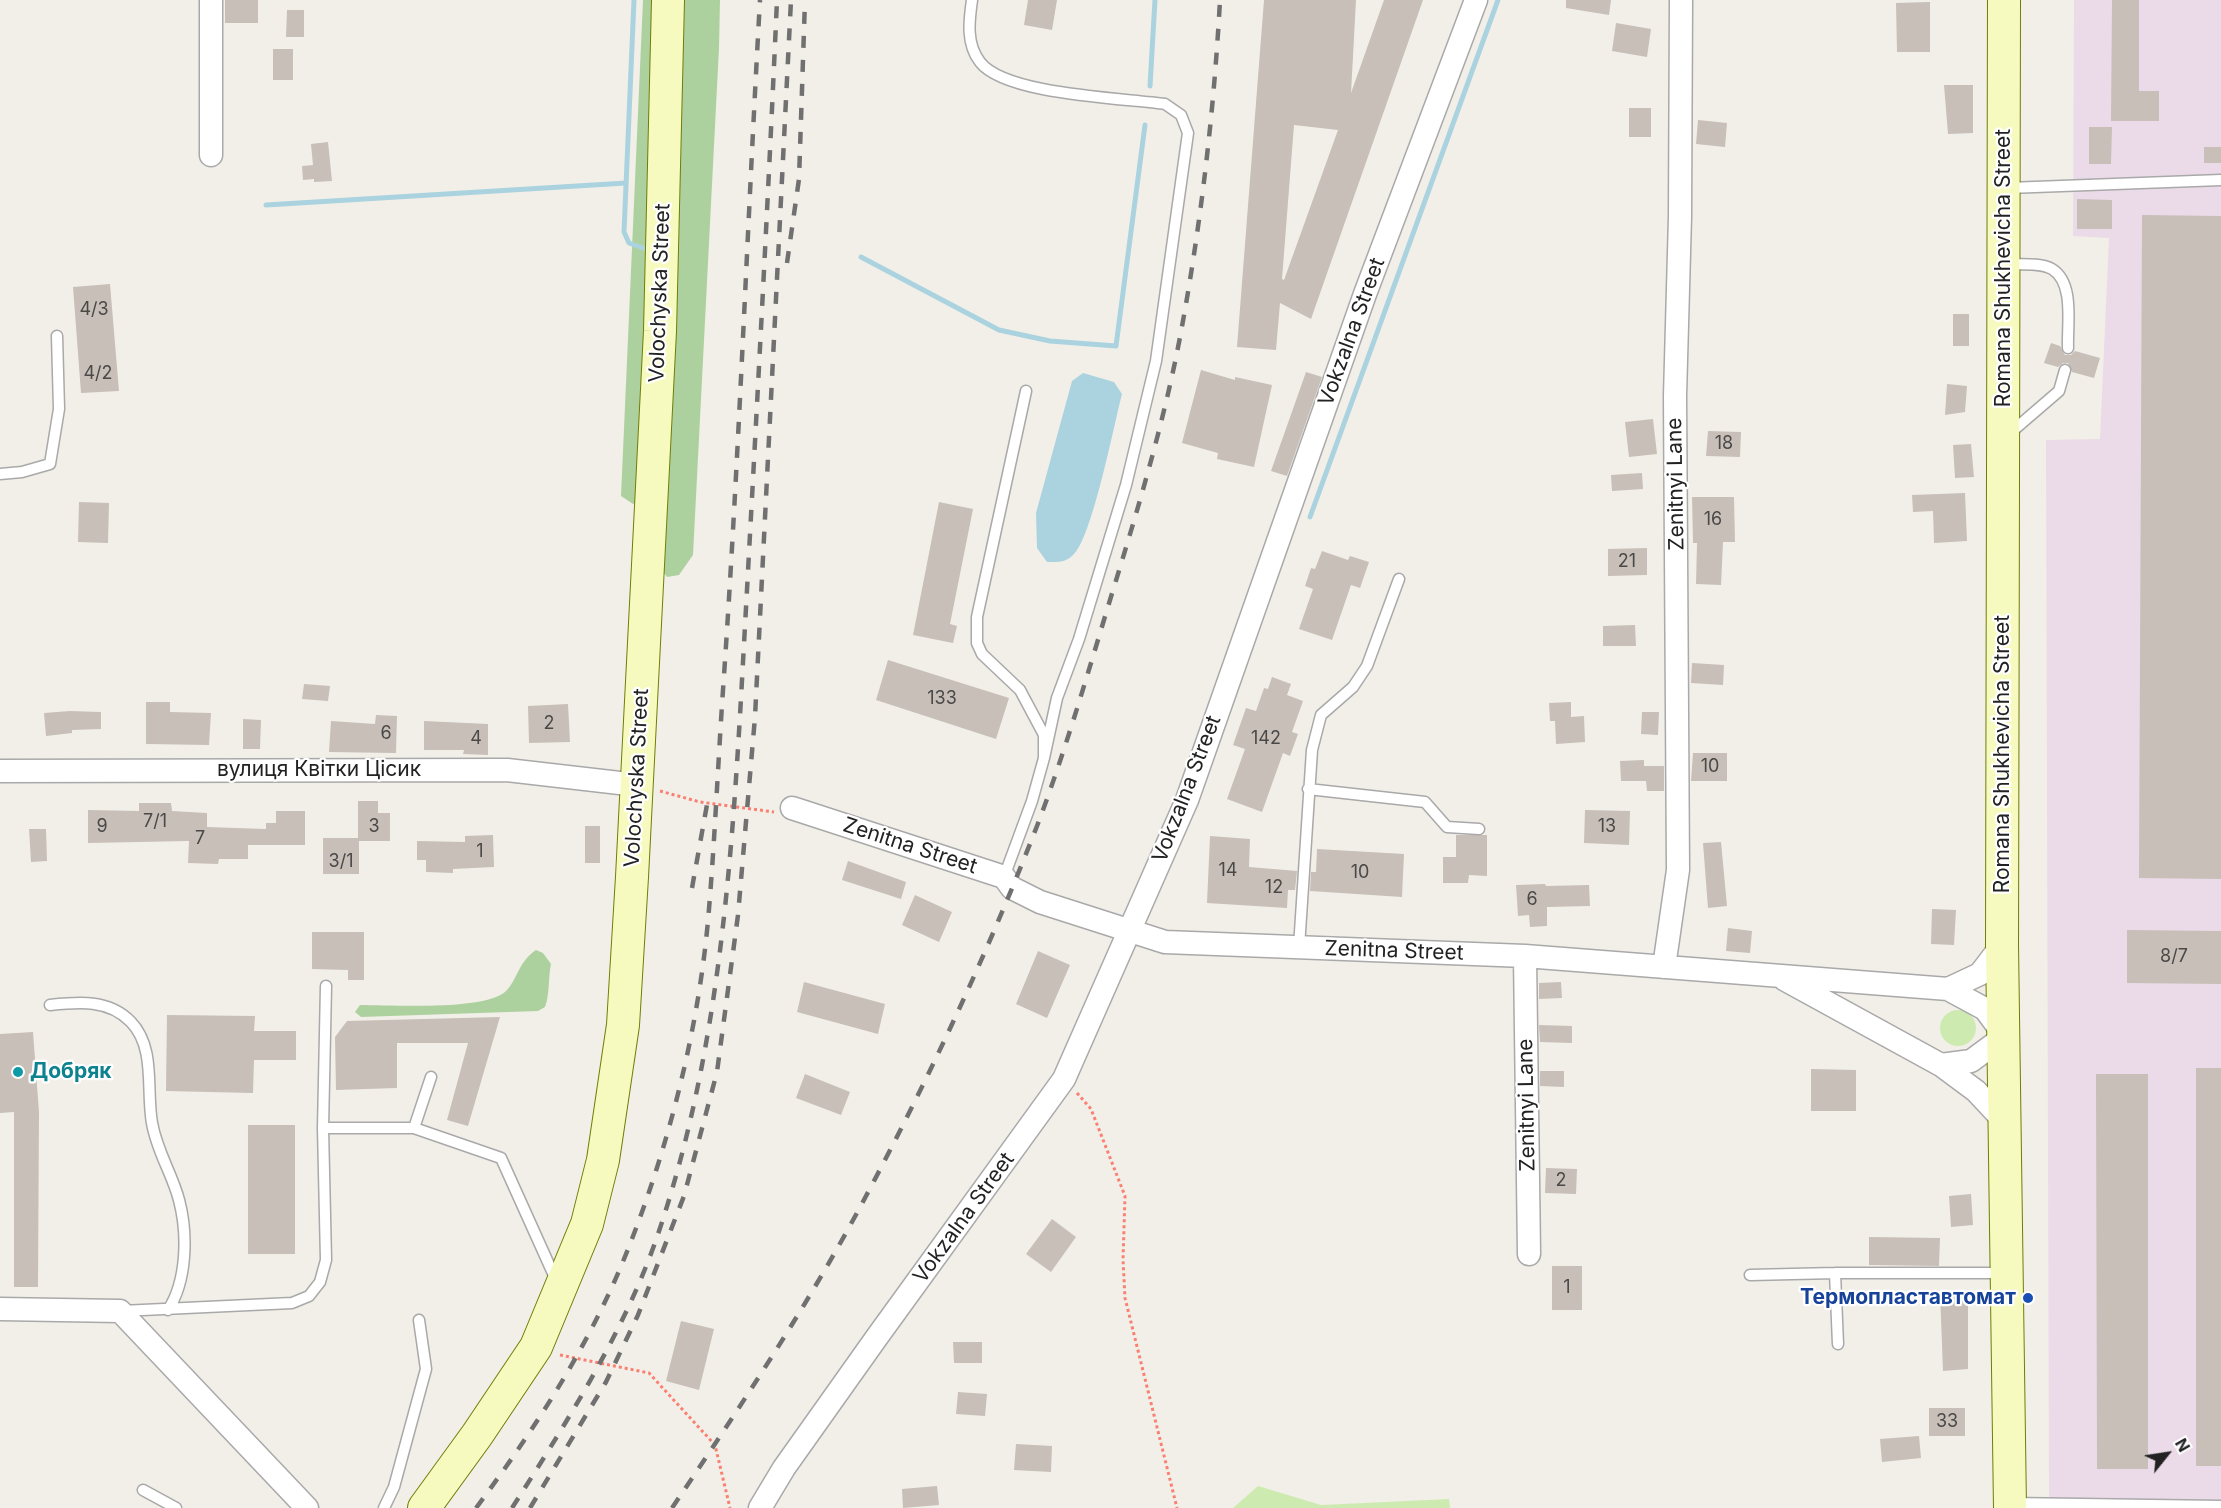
<!DOCTYPE html>
<html>
<head>
<meta charset="utf-8">
<style>
	body { margin:0 }
	#map { position:relative; width:2221px; height:1508px; overflow:hidden; background:#f2efe9; font-family:Inter,sans-serif }
	canvas { display:block }
	.north { position:absolute; left:2137px; top:1424px; width:60px; height:60px; -webkit-text-stroke:4px #fff; paint-order:stroke; rotate:60deg; font-size:16px; font-weight:700; line-height:24px; text-align:center; color:#222 }
	.north::after { content:''; display:block; margin:auto; width:21px; height:27px; background:#222; clip-path:polygon(50% 0,100% 100%,50% 72%,0 100%) }
</style>
</head>
<body>
<div id="map">
<canvas width="2221" height="1508"></canvas>
<div class="north">N</div>
</div>
<script>
const context = document.querySelector('canvas').getContext('2d');
context.lineJoin = 'round';
function paint(path, color) { context.fillStyle = color; context.fill(path, 'evenodd'); }
function trace(path, color, width, dash) { context.strokeStyle = color; context.lineWidth = width; context.lineCap = dash ? 'butt' : 'round'; context.setLineDash(dash || []); context.stroke(path); }
function label(font, color, halo, rows, align = 'center') {
  context.font = font + ' Inter,sans-serif'; context.lineWidth = 4.5; context.setLineDash([]); context.textBaseline = 'middle'; context.strokeStyle = halo; context.fillStyle = color; for (const [text, x, y, turn = 0] of rows) {
    context.save(); context.translate(x, y); context.rotate((+turn || 0) * Math.PI / 180); context.textAlign = isNaN(turn) ? turn : align; if (halo) context.strokeText(text, 0, 0); context.fillText(text, 0, 0); context.restore();
  }
}
paint(new Path2D(`
	M2074,0H2221V1508H2049L2046,440L2100,439L2109,238L2073,236Z`), '#ebdbe8');
paint(new Path2D(`
	M1940 1028a18 18 0 1 1 36 0a18 18 0 1 1-36 0Z
	M1258,1486L1321,1505L1449,1499L1450,1508H1233Z`), '#cdebb0');
paint(new Path2D(`
	M643,0H660L646,498L633,504L621,496Z
	M683,0H720L719,48L693,555L679,575L667,577L658,565Z
	M536,950L543,953L551,964C548,978 550,994 545,1007L538,1011L361,1017L355,1012L360,1005C391,1005 486,1011 506,991C518,979 518,962 536,950Z`), '#add19e');
paint(new Path2D(`
	M1083,373L1114,382L1122,394C1114,424 1092,539 1073,555C1065,563 1058,562 1047,562L1037,548L1036,513L1072,381Z`), '#aad3df');
trace(new Path2D(`
	M634,0L624,232L629,243L646,249
	M1150,86L1155,0
	M266,205L626,183
	M861,257L999,330L1050,341L1116,346L1145,125
	M1310,517L1498,0`), '#aad3df', 5);
paint(new Path2D(`
	M225,0H258V23H225Z
	M1028,0H1057L1052,30L1024,25Z
	M1264,0H1356L1351,93L1384,0H1423L1311,319L1280,303L1276,350L1237,347ZM1294,125L1338,130L1284,280L1282,279Z
	M1566,0H1611L1609,15L1566,8Z
	M2112,0H2139V91H2159V121H2111Z
	M1930,2V52H1897L1896,3Z
	M287,10H304V37H286Z
	M1616,23L1651,29L1647,57L1612,51Z
	M273,49H293V80H273Z
	M1944,85H1973V133L1948,134Z
	M1629,108H1651V137H1629Z
	M1698,120L1727,123L1725,147L1696,144Z
	M2089,127H2112L2111,164H2089Z
	M328,142L332,181L314,182V179L303,180L302,166L313,165L311,144Z
	M2204,147H2221V163H2204Z
	M2077,199L2112,200V229H2077Z
	M2142,215L2221,216V879L2139,878Z
	M110,284L119,391L81,393L73,287Z
	M1953,314H1969V346H1953Z
	M2051,343L2060,346L2065,355H2071L2075,351L2100,358L2094,378L2072,372L2068,363H2063L2058,367L2044,363Z
	M1201,370L1235,380V377L1272,385L1254,467L1217,459L1218,453L1182,443Z
	M1306,372L1322,377L1287,476L1271,471Z
	M1947,384L1967,386L1965,412L1945,415Z
	M1653,419L1657,454L1629,457L1625,422Z
	M1708,431L1741,432L1740,457L1706,456Z
	M1971,444L1974,477L1955,478L1953,445Z
	M1642,473L1643,489L1612,491L1611,475Z
	M1965,493L1967,541L1934,543L1933,511L1913,512L1912,495Z
	M1692,497H1734L1735,542H1723L1721,585L1696,584L1697,543H1693Z
	M79,502L109,503L108,543L78,542Z
	M939,502L973,509L950,624L957,626L953,643L913,635Z
	M1647,548V575L1608,576V549Z
	M1322,551L1348,560L1350,556L1369,562L1360,588L1351,585L1332,640L1299,629L1313,589L1305,586L1311,568L1315,569Z
	M1635,625L1636,646H1603V626Z
	M888,660L1009,698L996,739L876,700Z
	M1692,663L1724,665L1723,685L1691,683Z
	M1272,677L1291,684L1287,695L1303,701L1292,732L1298,734L1290,756L1283,753L1262,812L1227,799L1245,749L1233,745L1246,708L1256,711L1264,688L1268,689Z
	M304,684L330,686L328,701L302,699Z
	M146,702H170V712L211,713L209,745L146,744Z
	M1571,702V717L1584,716L1585,742L1556,744L1555,721H1550L1549,703Z
	M568,704L570,742L529,743L528,706Z
	M70,711L101,712V729L72,730V733L46,736L44,713Z
	M1642,712H1659L1658,735L1641,734Z
	M376,715L397,716L396,753L329,752L331,721L375,724Z
	M243,719L261,720L260,749H243Z
	M424,721L488,724V755L463,754L464,750H424Z
	M1693,753H1727V781H1691Z
	M1644,760V766H1664V791H1647L1646,781H1621L1620,761Z
	M358,801H378V813H390V841H359V874H323V838H358Z
	M139,803H171L172,811L207,813V827L266,829V823H276V811H305V845H248V859H219L218,864L188,863L189,841L88,843V810L139,811Z
	M1585,810L1630,811L1629,845L1584,843Z
	M585,826H600V863H585Z
	M29,829H46L47,861L31,862Z
	M493,835L494,867L453,869V873L426,872V860H417V841L465,842V836Z
	M1456,835H1487V876L1469,875L1468,883H1443V857H1456Z
	M1210,836L1250,839L1249,867L1297,871L1295,890H1288L1287,908L1207,903Z
	M1721,842L1727,906L1708,908L1703,843Z
	M1317,849L1404,854L1402,897L1310,891L1311,872H1316Z
	M848,861L906,882L901,899L842,880Z
	M1545,884L1546,886L1589,885L1590,906L1547,907V926L1530,927L1529,915L1518,916L1516,885Z
	M915,895L952,912L939,942L902,925Z
	M1932,909L1956,910L1954,945L1931,944Z
	M1728,928L1752,931L1750,953L1726,951Z
	M2127,930L2221,931V984L2127,983Z
	M312,932H364V980H348V970L312,969Z
	M1038,951L1070,965L1047,1018L1016,1004Z
	M804,982L885,1004L878,1034L797,1012Z
	M1561,982L1562,998L1539,999V983Z
	M167,1015L255,1016L254,1031H296V1060H254L253,1093L166,1091Z
	M500,1017L468,1126L447,1120L468,1043H397V1088L336,1090L335,1037L347,1021Z
	M1539,1025L1572,1026V1043L1540,1042Z
	M33,1032L39,1112L38,1287H14V1112L0,1113V1034Z
	M2196,1068H2221V1466H2196Z
	M1811,1069L1856,1070V1111H1811Z
	M1540,1071H1564V1087L1540,1086Z
	M805,1074L850,1092L841,1115L796,1098Z
	M2096,1074H2148V1469H2097Z
	M248,1125H295V1254H248Z
	M1546,1168L1577,1169L1576,1194L1545,1193Z
	M1971,1194L1973,1225L1951,1227L1949,1196Z
	M1052,1219L1076,1237L1051,1272L1026,1254Z
	M1869,1237L1940,1238L1939,1266L1869,1265Z
	M1552,1266H1582V1310H1552Z
	M1968,1291V1369L1943,1371L1940,1292Z
	M681,1321L714,1329L699,1390L666,1381Z
	M953,1342H982V1363H954Z
	M958,1392L987,1394L985,1416L956,1414Z
	M1929,1408H1965V1436H1929Z
	M1919,1436L1921,1458L1882,1462L1880,1439Z
	M1016,1444L1052,1446L1051,1472L1014,1470Z
	M937,1486L939,1505L903,1508L902,1489Z`), '#c7bfb8');
const service = new Path2D(`
	M972,0C969,21 966,44 980,62C1005,95 1123,98 1165,104L1181,115L1188,133L1156,361L1126,485L1079,639L1057,698L1044,758
	M2008,188L2221,180
	M2005,264C2019,265 2040,262 2052,269C2075,283 2067,325 2068,348
	M2009,434L2059,391L2065,370
	M0,474L22,472L50,464L59,409L57,336
	M1308,789L1425,802L1447,827L1479,829
	M1004,877L1032,801L1044,758V735L1020,690L982,654L977,643V617L1026,391
	M1299,947L1312,750L1321,715L1353,687L1367,666L1399,579
	M50,1005C79,1002 109,999 131,1022C156,1048 146,1090 152,1123C157,1152 172,1173 179,1200C188,1234 187,1281 168,1310
	M323,1128H414L431,1077
	M414,1128L501,1158L556,1280
	M1750,1275L1835,1273
	M121,1311L292,1303L309,1296L320,1282L326,1260L323,1128L326,986
	M1838,1344L1835,1273H2004
	M143,1490L176,1508
	M2011,1503L2221,1506
	M384,1508L394,1487L426,1369L419,1320`);
const minor = new Path2D(`
	M211,0V155
	M0,771L507,770L637,785
	M792,808L1004,877L1012,888L1040,902L1165,942L1525,956L1948,989L1980,974L2002,945
	M1525,956L1529,1254
	M1664,967L1678,870L1675,396L1680,217L1681,0
	M1784,979L1941,1065L1976,1091L2005,1122
	M1941,1065L1971,1061L2005,1036L1985,1009L1948,989
	M0,1309L120,1311L307,1508
	M760,1508L784,1468L877,1337L1064,1079L1187,800L1365,294L1476,0`);
const secondary = new Path2D(`
	M2004,0L2002,945L2010,1508
	M424,1508L477,1435L536,1347L587,1224L603,1160L623,1025L632,877L660,331L668,0`);
trace(service, '#a9a9a9', 13);
trace(minor, '#a9a9a9', 25);
trace(secondary, '#707d05', 34);
trace(new Path2D(`
	M660,791L700,802L774,812
	M1077,1093L1091,1109L1125,1196L1123,1260L1125,1298L1177,1508
	M560,1355L649,1373L715,1445L730,1508`), '#fa8072', 3, [3, 3]);
trace(service, '#fff', 10);
trace(minor, '#fff', 22);
trace(secondary, '#f7fabf', 32);
trace(new Path2D(`
	M787,263L799,179L805,0
	M692,888L708,799
	M476,1508C537,1426 593,1340 630,1244C671,1139 700,1022 709,909C715,836 718,763 723,690C739,460 747,230 760,0
	M512,1508C565,1425 623,1334 656,1240C726,1037 734,821 746,608C757,406 768,203 777,0
	M530,1508L606,1382L638,1315L684,1196L717,1072L738,915L755,717L791,0
	M672,1508C740,1407 809,1304 866,1196C930,1076 988,952 1037,826C1065,752 1087,676 1110,600C1137,512 1164,423 1181,332C1201,223 1214,111 1220,0`), '#707070', 4.5, [12, 12]);
for (const [x, y, r, color] of [
	[18,1072,6,"#0f9aa8"],
	[2028,1298,6,"#1a4fb4"]
]) { const dot = new Path2D(); dot.arc(x, y, r, 0, 2 * Math.PI); context.fillStyle = color; context.fill(dot); trace(dot, '#fff', 2); }
label('18px', '#4b4948', null, [
	["4/3",94,310],
	["4/2",98,374],
	["18",1724,444],
	["16",1713,520],
	["21",1627,562],
	["133",942,699],
	["2",549,724],
	["6",386,734],
	["4",476,739],
	["142",1266,739],
	["10",1710,767],
	["7/1",155,822],
	["9",102,827],
	["3",374,827],
	["13",1607,827],
	["7",200,839],
	["1",480,852],
	["3/1",341,862],
	["14",1228,871],
	["10",1360,873],
	["12",1274,888],
	["6",1532,900],
	["8/7",2174,957],
	["2",1561,1181],
	["1",1567,1288],
	["33",1947,1422]
]);
label('21px', '#222', '#fff', [
	["Romana Shukhevicha Street",2004,268,-90],
	["Volochyska Street",660,293,-88],
	["Vokzalna Street",1352,332,-70],
	["Zenitnyi Lane",1676,484,-91],
	["Romana Shukhevicha Street",2003,754,-90],
	["вулиця Квітки Цісик",319,770],
	["Volochyska Street",637,778,-87],
	["Vokzalna Street",1187,789,-69],
	["Zenitna Street",910,846,18],
	["Zenitna Street",1394,951,2],
	["Zenitnyi Lane",1527,1105,-91],
	["Vokzalna Street",964,1218,-54]
]);
label('bold 21px', '#0d838f', '#fff', [
	["Добряк",30,1072]
], 'left');
label('bold 21px', '#164399', '#fff', [
	["Термопластавтомат",2016,1298]
], 'right');
</script>
</body>
</html>
